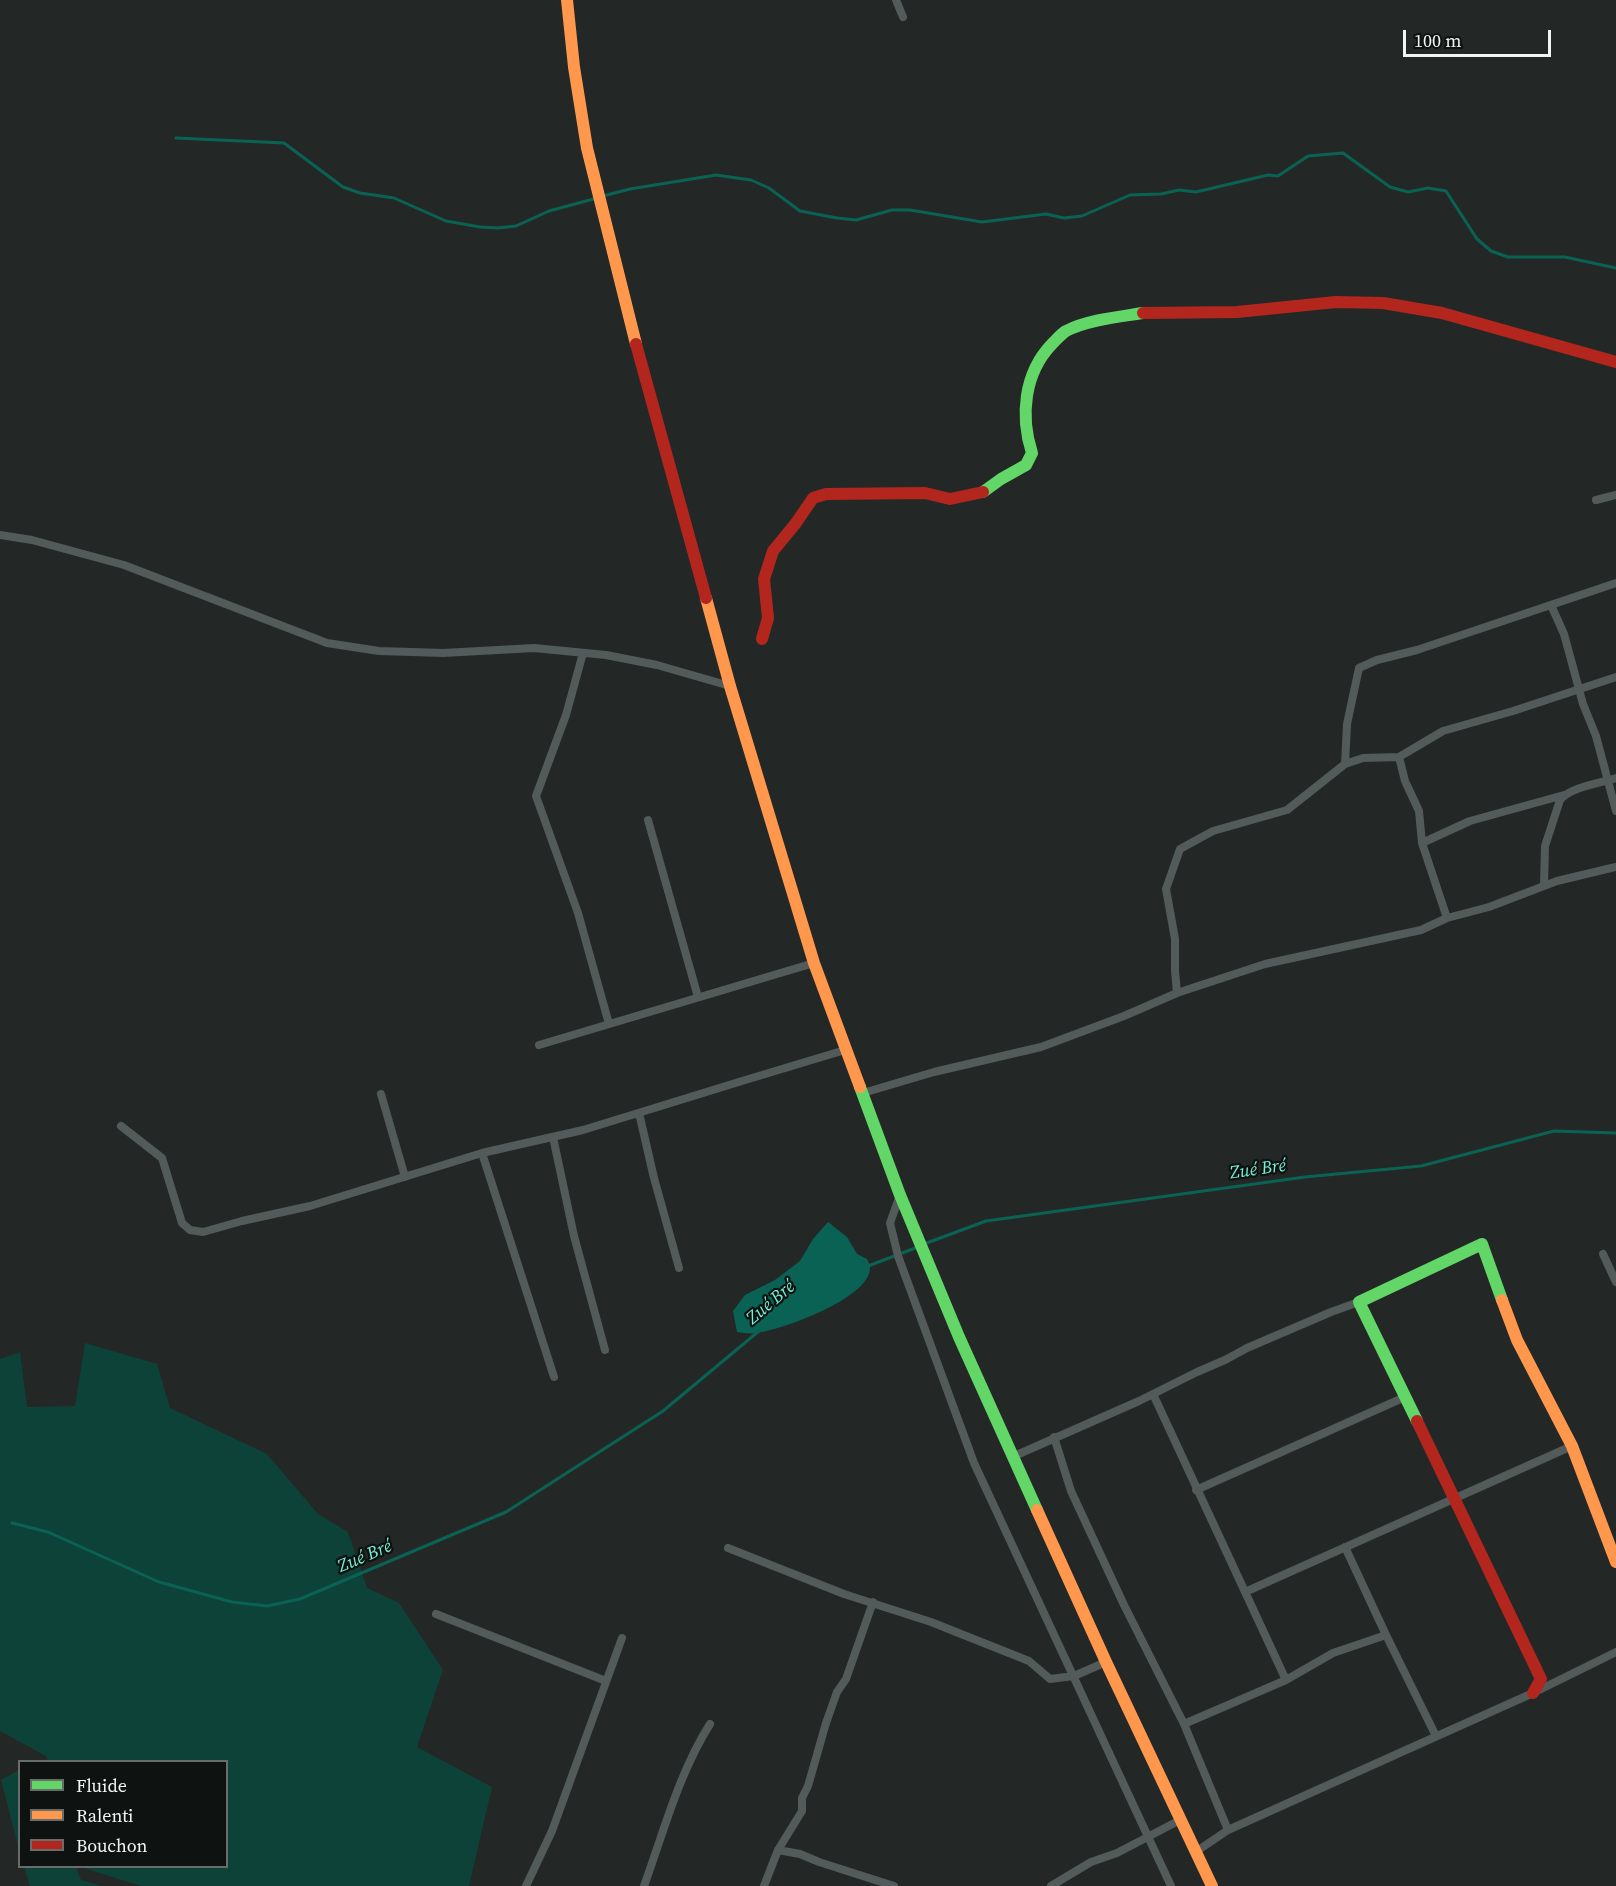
<!DOCTYPE html>
<html>
<head>
<meta charset="utf-8">
<style>
	body { margin:0 }
	#map { position:relative; width:1616px; height:1886px; overflow:hidden; background:#232827; font-family:"Source Serif 4",serif }
	canvas { display:block }
	.legend { position:absolute; left:18px; top:1760px; width:210px; height:108px; box-sizing:border-box; background:#0e1211; border:2px solid #686d6c; margin:0; padding:8px 10px; list-style:none; font-size:18px; color:#f0f6f5 }
	.legend li { display:flex; align-items:center; gap:12px; height:30px }
	.legend b { width:30px; border:2px solid #686d6c }
	.scale { position:absolute; left:1403px; top:30px; width:148px; height:27px; box-sizing:border-box; border:3px solid #f0f6f5; border-top:0; padding-left:8px; font-size:18px; line-height:21px; white-space:nowrap; color:#f0f6f5; -webkit-text-stroke:4px #0e1211; paint-order:stroke }
</style>
</head>
<body>
<div id="map">
<canvas width="1616" height="1886"></canvas>
<ul class="legend">
<li><b style="height:8px;background:#63d668"></b>Fluide</li>
<li><b style="height:8px;background:#ff974d"></b>Ralenti</li>
<li><b style="height:8px;background:#b3261e"></b>Bouchon</li>
</ul>
<div class="scale">100 m</div>
</div>
<script>
const context = document.querySelector('canvas').getContext('2d');
context.lineJoin = 'round';
function paint(path, color) { context.fillStyle = color; context.fill(path, 'evenodd'); }
function trace(path, color, width, dash) { context.strokeStyle = color; context.lineWidth = width; context.lineCap = dash ? 'butt' : 'round'; context.setLineDash(dash || []); context.stroke(path); }
function label(font, color, halo, rows, align = 'center') {
  context.font = font + ' "Source Serif 4",serif'; context.lineWidth = 4.5; context.setLineDash([]); context.textBaseline = 'middle'; context.strokeStyle = halo; context.fillStyle = color; for (const [text, x, y, turn = 0] of rows) {
    context.save(); context.translate(x, y); context.rotate((+turn || 0) * Math.PI / 180); context.textAlign = isNaN(turn) ? turn : align; if (halo) context.strokeText(text, 0, 0); context.fillText(text, 0, 0); context.restore();
  }
}
paint(new Path2D(`
	M85,1343L157,1364L170,1408L267,1454L318,1514L348,1532L367,1588L399,1603L443,1670L417,1747L492,1787L469,1886H141L87,1869L86,1867L226,1866V1762L48,1761L46,1756L0,1731V1359L20,1352L27,1407L75,1406Z
	M19,1770V1849L1,1780Z
	M24,1867H76L81,1880L101,1886H30Z`), '#0d4239');
paint(new Path2D(`
	M828,1222L847,1237L857,1254L867,1259C868,1262 870,1264 870,1268C870,1298 782,1330 756,1333C750,1334 744,1333 737,1332L733,1311L745,1295L775,1280L800,1261L813,1239Z`), '#0a6254');
trace(new Path2D(`
	M176,138L284,143L343,187L360,193L394,198L446,221L480,227L498,228L516,226L549,211L597,198
	M603,196L630,189L716,175L751,180L769,188L800,211L837,218L856,220L892,210H910L982,222L1046,214L1064,218L1082,216L1130,195L1161,194L1179,190L1196,192L1268,175L1278,176L1308,156L1343,153L1390,187L1408,192L1428,188L1446,191L1477,239L1491,251L1508,257H1565L1616,268
	M924,1244L986,1221L1305,1177L1421,1166L1554,1131L1616,1133
	M868,1266L918,1247
	M12,1523L48,1532L159,1582L232,1602L267,1606L300,1599L506,1512L663,1411L759,1331`), '#0a6254', 3);
trace(new Path2D(`
	M896,0L903,17
	M1596,500L1616,495
	M0,535L32,540L124,565L327,643L379,651L443,653L534,648L606,655L657,665L730,686
	M1551,605L1564,634L1583,704L1596,736L1616,811
	M583,653L566,715L536,796L578,913L609,1024
	M1399,757L1405,781L1419,811L1422,843L1447,918
	M1345,764L1363,758L1399,757L1443,731L1513,711L1616,677
	M648,820L698,997
	M1422,843L1470,821L1564,795
	M1544,886L1545,846L1560,800C1570,787 1601,783 1616,778
	M1177,993L1175,971V939L1166,889L1180,849L1213,831L1287,810L1345,764L1347,724L1359,668L1377,660L1417,650L1616,583
	M539,1045L814,963
	M863,1093L934,1072L1041,1047L1124,1016L1177,993L1265,964L1421,930L1447,918L1489,907L1557,881L1616,867
	M381,1094L405,1177
	M639,1113L654,1178L679,1268
	M121,1126L162,1158L182,1223L190,1230L203,1232L242,1221L310,1206L482,1153L583,1130L742,1081L845,1050
	M553,1137L574,1236L605,1350
	M482,1153L554,1377
	M900,1195L890,1223L898,1256L974,1463L1171,1886
	M1603,1254L1616,1282
	M1153,1394L1286,1680
	M1054,1437L1071,1491L1124,1605L1184,1724L1228,1830
	M1012,1457L1139,1401L1197,1372L1225,1360L1247,1348L1331,1312L1359,1302
	M1196,1490L1405,1397
	M1345,1547L1386,1635L1436,1736
	M728,1548L844,1594L931,1622L1029,1661L1050,1679L1074,1676L1106,1662
	M1245,1592L1572,1446
	M436,1614L606,1681
	M1184,1724L1286,1680L1333,1653L1386,1635
	M778,1850L800,1854L819,1862L894,1886
	M1197,1851L1228,1830L1533,1693L1616,1652
	M526,1886L552,1831L622,1638
	M644,1886C664,1831 679,1773 710,1724
	M764,1886L778,1850L802,1811V1798L808,1786L826,1723L837,1692L846,1679L873,1602
	M1051,1886L1091,1862L1117,1853L1182,1819`), '#525b59', 8);
trace(new Path2D(`
	M983,492L1001,479L1026,465L1032,453C1020,416 1024,373 1052,344C1056,340 1061,334 1066,331C1088,320 1118,317 1143,313
	M860,1087L900,1195L959,1337L1037,1510
	M1417,1421L1359,1302L1482,1244L1502,1300`), '#63d668', 12);
trace(new Path2D(`
	M567,0L574,67L587,148L636,344
	M706,598L730,686L814,963L860,1087
	M1502,1300L1517,1340L1572,1446L1616,1562
	M1037,1510L1106,1662L1212,1886`), '#ff974d', 12);
trace(new Path2D(`
	M1143,313L1237,312L1336,302L1383,303L1442,313L1616,362
	M636,344L706,598
	M762,639L768,618L764,579L773,551L796,523L813,498L826,494L925,493L950,499L983,492
	M1417,1421L1541,1679L1533,1693`), '#b3261e', 12);
label('italic 18px', '#79efd7', '#0e1211', [
	["Zué Bré",1258,1170,-8],
	["Zué Bré",771,1303,-40],
	["Zué Bré",365,1557,-23]
]);
</script>
</body>
</html>
